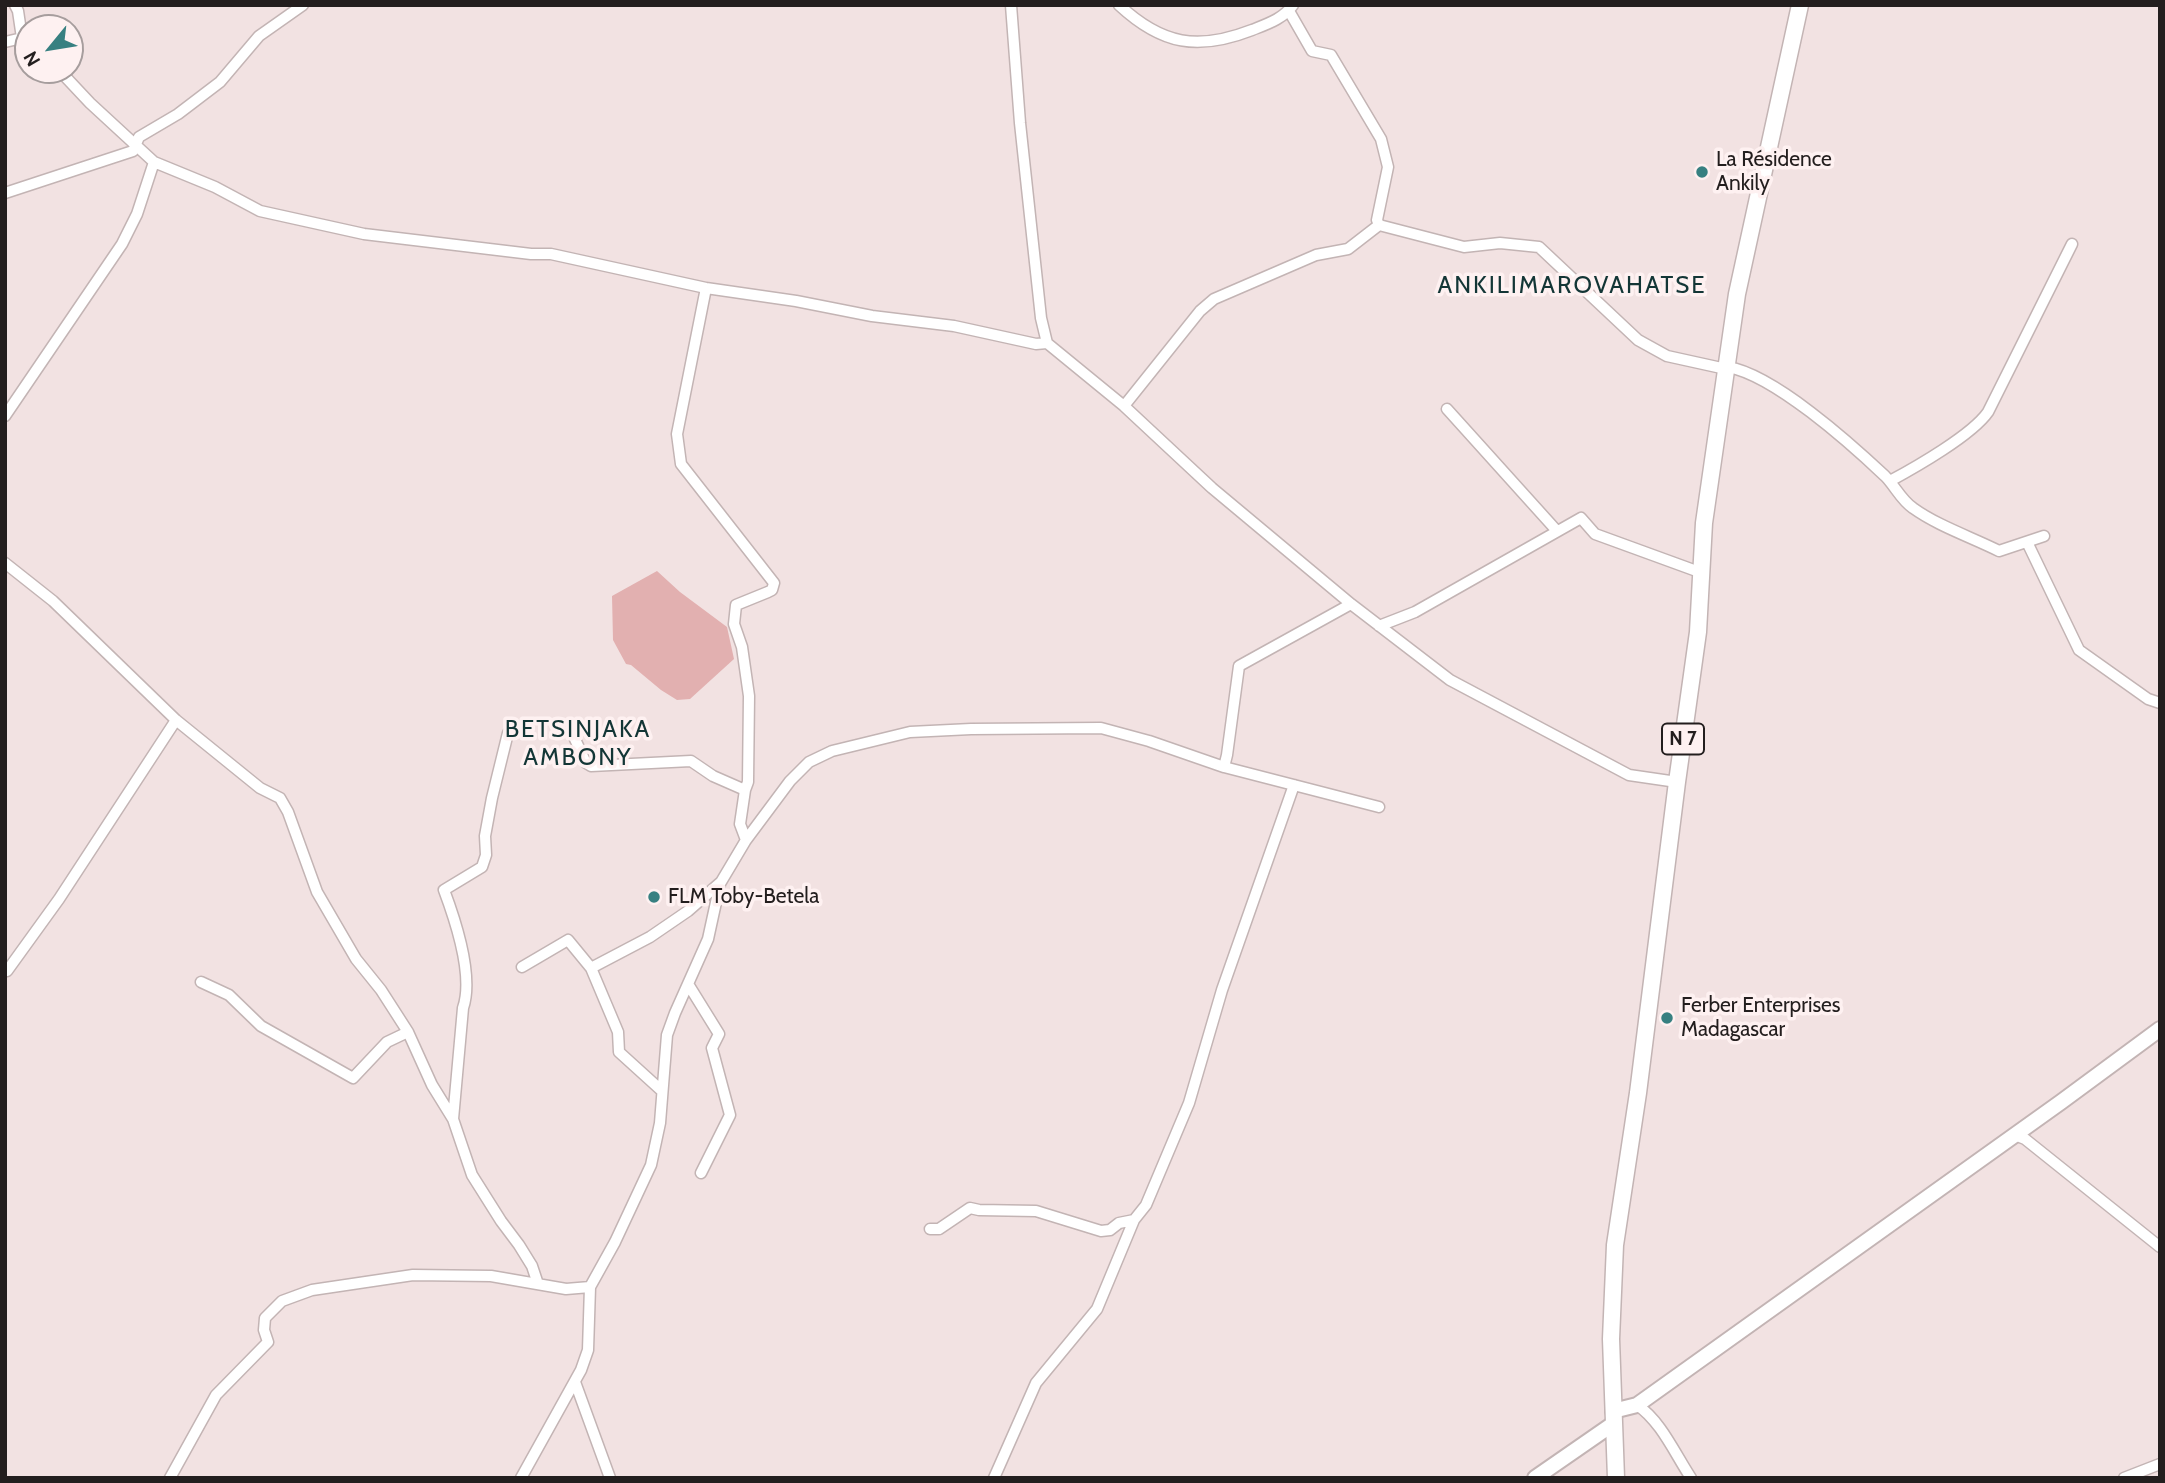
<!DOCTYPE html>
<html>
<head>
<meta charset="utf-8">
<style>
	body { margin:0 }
	#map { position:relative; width:2165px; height:1483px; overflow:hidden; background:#f2e2e2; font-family:Cabin,sans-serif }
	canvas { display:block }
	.frame { position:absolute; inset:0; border:7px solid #231e1e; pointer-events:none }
	.north { position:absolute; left:14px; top:14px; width:70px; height:70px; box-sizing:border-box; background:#fef1f1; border:2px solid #a69d9d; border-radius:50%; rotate:240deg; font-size:19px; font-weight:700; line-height:28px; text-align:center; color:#231e1e }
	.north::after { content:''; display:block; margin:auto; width:24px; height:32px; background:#378081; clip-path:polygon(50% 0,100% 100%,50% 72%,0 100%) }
</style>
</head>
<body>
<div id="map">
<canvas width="2165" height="1483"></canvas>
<div class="frame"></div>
<div class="north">N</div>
</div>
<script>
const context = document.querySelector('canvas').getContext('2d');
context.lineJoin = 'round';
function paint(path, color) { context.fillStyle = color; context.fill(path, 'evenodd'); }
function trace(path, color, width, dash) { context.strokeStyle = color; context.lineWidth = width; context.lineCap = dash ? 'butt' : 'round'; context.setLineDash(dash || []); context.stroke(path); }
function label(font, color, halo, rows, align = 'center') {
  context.font = font + ' Cabin,sans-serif'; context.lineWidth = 7; context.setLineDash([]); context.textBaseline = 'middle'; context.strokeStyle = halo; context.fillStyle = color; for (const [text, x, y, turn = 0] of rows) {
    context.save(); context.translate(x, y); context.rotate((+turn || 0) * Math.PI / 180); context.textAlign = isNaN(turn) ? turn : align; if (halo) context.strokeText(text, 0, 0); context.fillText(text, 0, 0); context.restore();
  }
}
paint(new Path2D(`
	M657,571L680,592L727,627L734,659L690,699L677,700L661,690L631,665L626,664L613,640L612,596Z`), '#e2b0b0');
const street = new Path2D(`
	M15,5L18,11L22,38
	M1011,5L1020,123L1041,318L1047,343
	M1119,5C1162,45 1198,51 1252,30C1267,24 1283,19 1293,5
	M5,42L22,38L28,41
	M59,70L90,103L154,162L215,187L260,211L364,234L531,254H551L706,288L796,301L872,316L954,326L1036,344L1047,343L1124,406L1212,488L1351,604L1450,680L1629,775L1677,782
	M5,193L133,151L139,137L178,114L220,82L259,36L303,5
	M1379,225L1464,247L1500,243L1539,247L1638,340L1667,356L1726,369
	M706,288L677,434L681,464L774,583L772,590L768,592L736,605L734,624L742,647L749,696L748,782L745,790L740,824L746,840
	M1728,367C1774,375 1850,443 1885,476C1895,486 1901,500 1913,508C1938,526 1971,537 1999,551L2044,536
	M1124,406L1200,311L1214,299L1316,255L1348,249L1379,225L1377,220L1388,167L1381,139L1331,55L1312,51L1289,11
	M1447,409L1557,531
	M5,416L122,244L137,214L154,162
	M1890,481C1916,467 1972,435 1988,412L2072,244
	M2027,542L2079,650L2148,699L2160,703
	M5,563L53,601L176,720L260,788L280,798L288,812L317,892L356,959L381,990L408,1032L432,1085L453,1119L472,1175L501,1221L519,1245L532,1266L538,1284
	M1379,626L1415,612L1581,518L1595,534L1702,573
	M574,737L586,763L591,766L691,761L713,776L745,790
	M1224,767L1379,807
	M522,967L568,940L591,968L650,937L688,911L721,882L746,840L790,781L809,762L832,751L910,732L971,729L1101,728L1149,741L1224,767L1227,755L1239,666L1351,604
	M591,968L618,1032L619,1052L662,1091
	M7,971L59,899L176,720
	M201,982L229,995L261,1026L353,1078L387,1042L408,1032
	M688,984L719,1034L712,1048L730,1115L701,1173
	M453,1119L463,1008C474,976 456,922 444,890L482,867L486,855L485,836L492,798L508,733
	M2015,1135L2025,1139L2160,1247
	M930,1229H939L970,1208L979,1210L1036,1211L1101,1231L1110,1230L1119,1223L1134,1220
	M575,1382L610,1478
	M1637,1405C1661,1421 1675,1454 1691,1478
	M170,1478L216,1395L268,1342L264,1330L265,1318L282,1301L312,1290L413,1275L491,1276L566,1289L590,1287
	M521,1478L581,1370L588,1350L590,1287L615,1242L651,1165L660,1123L667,1035L675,1013L708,939L720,884
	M994,1478L1036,1383L1097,1309L1134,1220L1146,1205L1189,1103L1222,990L1294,785
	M2124,1478L2160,1464`);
const secondary = new Path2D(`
	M1613,1411L1637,1405L2061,1102L2160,1029
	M1535,1478L1613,1424`);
const primary = new Path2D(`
	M1616,1478L1611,1339L1615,1245L1638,1093L1677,782L1698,632L1704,523L1737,294L1800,5`);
trace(street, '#c3b4b4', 13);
trace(secondary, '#c3b4b4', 18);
trace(primary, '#c3b4b4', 19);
trace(street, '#fff', 10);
trace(secondary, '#fff', 14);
trace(primary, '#fff', 16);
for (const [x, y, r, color] of [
	[1702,172,7,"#378081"],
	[654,897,7,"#378081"],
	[1667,1018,7,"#378081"]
]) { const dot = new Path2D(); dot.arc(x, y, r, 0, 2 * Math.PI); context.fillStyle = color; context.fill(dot); trace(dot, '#fef1f1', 2.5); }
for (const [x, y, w] of [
	[1683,739,42]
]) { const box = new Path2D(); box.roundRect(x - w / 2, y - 15.5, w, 31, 5); context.fillStyle = '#fef1f1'; context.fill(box); trace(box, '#231e1e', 2); }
label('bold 19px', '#231e1e', null, [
	["N 7",1683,739]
]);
label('21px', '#231e1e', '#fef1f1', [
	["La Résidence",1716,160],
	["Ankily",1716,184],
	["FLM Toby-Betela",668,897],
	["Ferber Enterprises",1681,1006],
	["Madagascar",1681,1030]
], 'left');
context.letterSpacing = '2px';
label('24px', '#133636', '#fef1f1', [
	["ANKILIMAROVAHATSE",1572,286],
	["BETSINJAKA",578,730],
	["AMBONY",578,758]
]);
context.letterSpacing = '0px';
</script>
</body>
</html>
